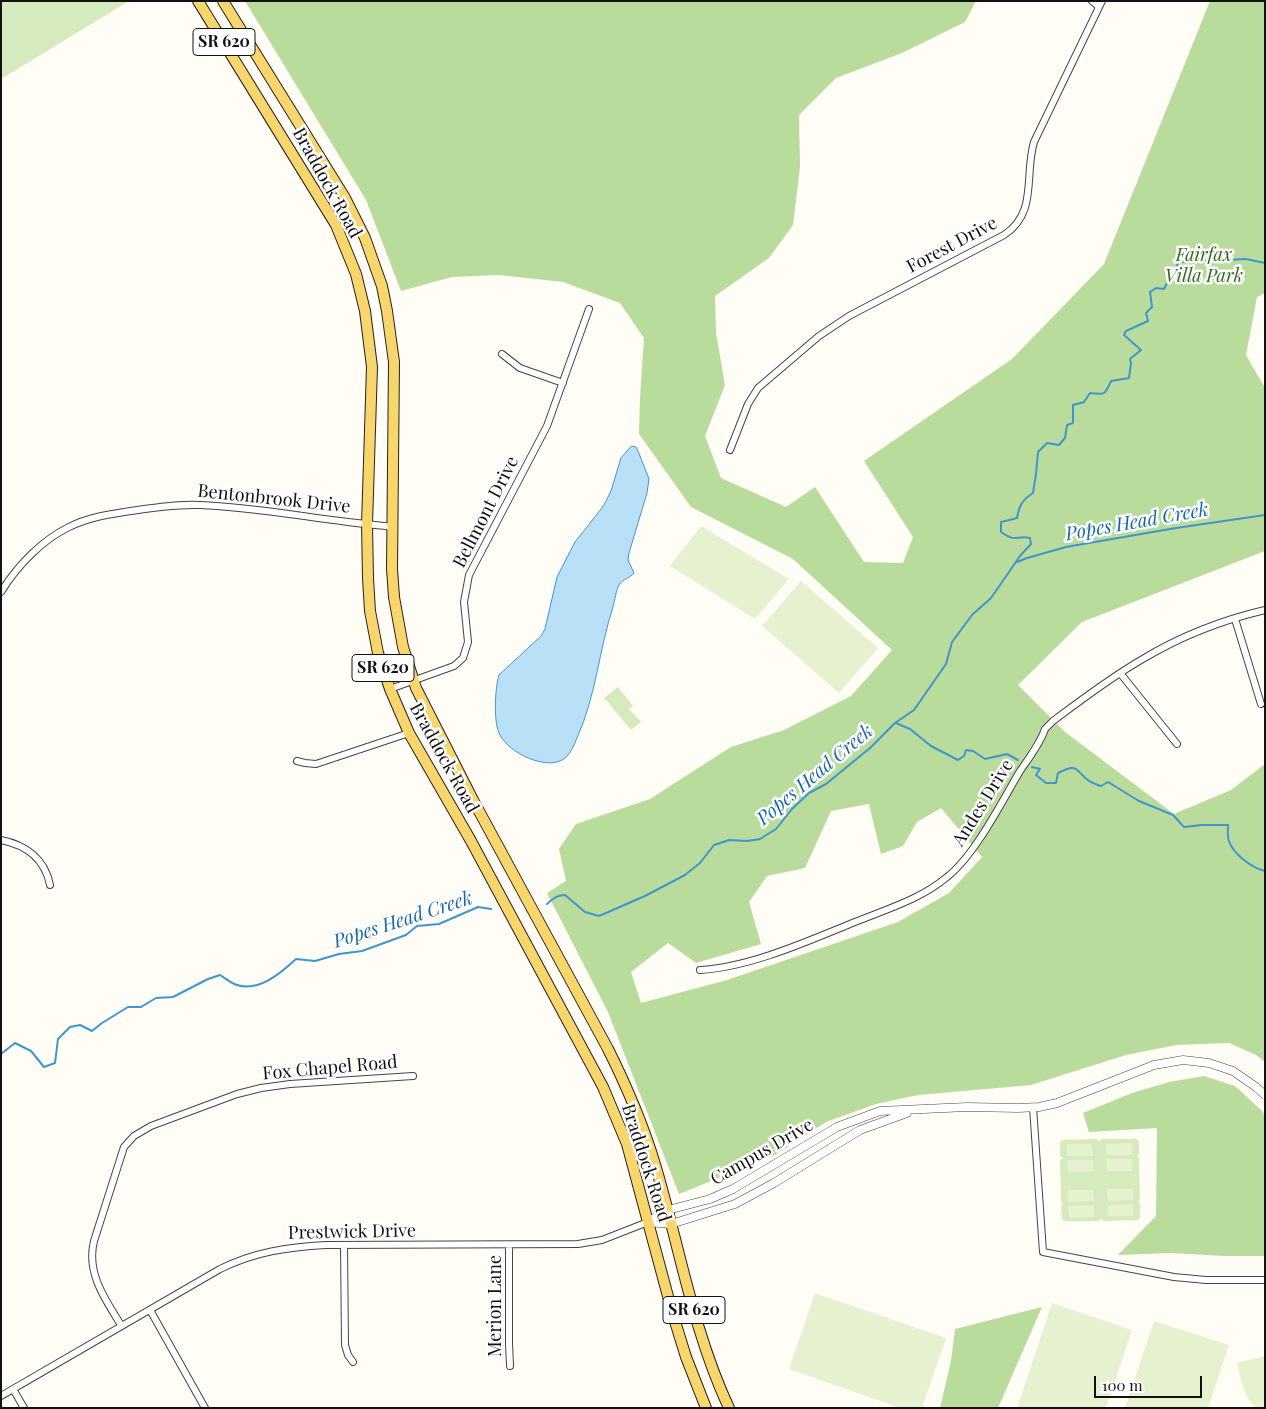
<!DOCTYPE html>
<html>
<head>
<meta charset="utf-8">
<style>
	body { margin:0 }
	#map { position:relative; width:1266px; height:1409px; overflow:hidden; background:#fffdf5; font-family:"Playfair Display",serif }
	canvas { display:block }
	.frame { position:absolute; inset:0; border:2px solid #111; pointer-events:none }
	.scale { position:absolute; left:1094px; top:1376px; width:108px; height:22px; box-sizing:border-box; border:2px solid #111; border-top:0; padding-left:6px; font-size:15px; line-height:18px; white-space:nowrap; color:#111; -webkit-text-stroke:4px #fff; paint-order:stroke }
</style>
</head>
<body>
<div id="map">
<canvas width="1266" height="1409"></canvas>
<div class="frame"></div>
<div class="scale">100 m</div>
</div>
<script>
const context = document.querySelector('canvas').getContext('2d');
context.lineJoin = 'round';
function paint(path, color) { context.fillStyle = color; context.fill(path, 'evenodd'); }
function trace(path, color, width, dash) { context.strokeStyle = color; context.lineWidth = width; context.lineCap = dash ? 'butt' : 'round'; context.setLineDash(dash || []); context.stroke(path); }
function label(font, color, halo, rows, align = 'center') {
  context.font = font + ' "Playfair Display",serif'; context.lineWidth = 5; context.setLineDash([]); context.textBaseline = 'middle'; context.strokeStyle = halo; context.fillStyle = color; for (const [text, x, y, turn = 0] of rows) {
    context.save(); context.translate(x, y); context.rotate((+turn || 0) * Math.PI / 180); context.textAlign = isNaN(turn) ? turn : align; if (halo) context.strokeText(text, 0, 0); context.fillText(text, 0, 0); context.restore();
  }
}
paint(new Path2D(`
	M1,1H129L1,79Z
	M618,687L633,706L629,709L641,722L631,730L604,698Z
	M1097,1139L1099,1141L1102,1139H1136L1139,1141V1155L1137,1156L1139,1158L1140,1200L1138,1202L1140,1204V1218L1138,1220L1103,1221L1101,1218L1099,1221H1064L1062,1219L1061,1206L1063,1204L1061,1201L1060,1160L1063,1158L1060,1156V1143L1062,1140Z`), '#d5ebbd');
paint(new Path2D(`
	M245,1H976L965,22L902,53L836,78L799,115L800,167L793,225L769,258L715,296L716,333L725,385L705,436L721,478L786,507L815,487L864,562L903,563L913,537L864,461L1012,359L1104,264L1210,1H1265V293L1257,297L1246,355L1265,388V551L1082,622L1018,685L1065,732L1174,814L1231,790L1265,764V1062L1256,1055L1229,1043L1176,1045L1126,1055L1031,1085L918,1095L876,1104L826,1122L773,1156L679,1194L608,1012L547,893L566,881L559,849L576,824L650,799L731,747L784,730L851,696L892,650L793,559L691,507L639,434L640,397L644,338L620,303L563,282L499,275L452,277L401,291L366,200ZM869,804L881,854L903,846L917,822L941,808L982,857L949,893L898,922L727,980L641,1003L631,972L668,943L696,963L761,944L749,902L767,876L805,868L831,811Z
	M1204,1076L1235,1086L1262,1111L1265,1117V1256H1224L1171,1253L1118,1255L1156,1216L1157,1128L1089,1132L1083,1113L1132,1093L1169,1082Z
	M1042,1307L998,1408H940L951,1361L955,1329Z`), '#b9dc9c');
paint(new Path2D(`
	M701,526L789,579L755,619L670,566Z
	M801,581L878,648L839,693L762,626Z
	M1132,1143V1155H1107L1106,1144Z
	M1067,1144H1092L1093,1156H1067Z
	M1106,1159H1132V1171H1107Z
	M1067,1160H1093V1171L1068,1172Z
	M1107,1189H1133V1200L1108,1201Z
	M1068,1190H1093L1094,1201L1068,1202Z
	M1133,1204V1216H1108V1205Z
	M1094,1205V1217L1069,1218L1068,1206Z
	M815,1293L946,1338L922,1408H900L789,1369Z
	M1052,1303L1132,1330L1106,1408H1017Z
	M1154,1321L1229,1345L1208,1408H1125Z
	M1265,1356V1408H1255C1243,1395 1241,1380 1237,1363Z`), '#e6f2cf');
const water = new Path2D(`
	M632,446L636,447L638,451L649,479L647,493L629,553L628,560L634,573C630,578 623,579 619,585C616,590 615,600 613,607C599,650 596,696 577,738C574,745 571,753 565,758C548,772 509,753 500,735C493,723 495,688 499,675L541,636L545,629L557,577L575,542L587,527L604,505L611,491L621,458Z`);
paint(water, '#b9e0f7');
trace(water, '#3f96cf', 1);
trace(new Path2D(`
	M1017,562L1027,558L1066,547L1176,528L1265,515
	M896,723L910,729L931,746L958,760L964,756L966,750L973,751L985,759L1007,754L1018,760
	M1032,767L1040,769L1036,775L1046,783H1056L1058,773C1079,762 1075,771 1089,781C1093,783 1097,785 1101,786L1108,782L1139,801L1173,815L1184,827L1202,825H1228C1228,830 1227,837 1229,841C1233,854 1252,868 1265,871
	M547,904C553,899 557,895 565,895L585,912L599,916L645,896L685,875L700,863L714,845L729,840L747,841L760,839L776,829L792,809L809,793L826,784L870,748L895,723L914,710L946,664L952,642L972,615L991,598L1020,556L1031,544L1030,538C1016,535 1016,543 1001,532V522L1017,518C1019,506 1022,500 1033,493L1036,474L1038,452L1047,443L1059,445L1065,438L1067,425L1073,423V405L1084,402L1090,393C1105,395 1105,395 1111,381L1129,378L1131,363L1130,359L1141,350L1124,335L1126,331L1148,321L1146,313L1152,307L1150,292L1156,288L1164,289C1169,278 1176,273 1178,262L1246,259L1265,263
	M1,1054L15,1043L31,1051L44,1067L55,1063L58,1039L70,1027L80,1025L92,1031L102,1023L128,1007H141L156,998L173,997L208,979L220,975C225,978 232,984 237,985C259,992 281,973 296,959L315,961L339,954L362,951L406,935L417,926L439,924L478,907L491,909`), '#3f96cf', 2);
const minor = new Path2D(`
	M1092,1L1099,7
	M502,354L520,368L563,383
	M730,450L748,404L758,388L819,336L849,316L1004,235C1038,213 1024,176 1034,142L1102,1
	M1,592C17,566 42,540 69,527C87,518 105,515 124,512C149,508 175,504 200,505C250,507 299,516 348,522C363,524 378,525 393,527
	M1235,619L1261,704
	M1120,673L1177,744
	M390,689L454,666L463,658L468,642L464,602L469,575L547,426L589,309
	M297,761L305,763L316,764L409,733
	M1,840C26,845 45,859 50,885
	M700,970C751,967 808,941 855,922C887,909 921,899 947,877C975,855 1001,803 1020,771C1029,758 1040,744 1045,729L1053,721C1081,700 1110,678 1141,660C1179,637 1222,620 1265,610
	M1033,1107L1043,1252L1174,1277L1206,1280H1265
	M344,1245L345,1345L348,1355L353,1362
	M509,1245V1343L510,1366
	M150,1310L205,1408
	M121,1325C105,1299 86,1273 94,1241L124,1147L134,1136L151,1126L237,1094L261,1088L290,1084L413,1076
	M13,1389L24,1408
	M1,1396L220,1269C254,1252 288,1247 326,1245L578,1244L602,1240L648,1222`);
const tertiary = new Path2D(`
	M648,1222L668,1210L710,1199L733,1189L837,1127L880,1111L967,1107L1018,1108L1039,1107L1057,1103L1154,1065L1183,1060L1209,1063L1233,1071L1256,1087L1265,1095
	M648,1222L671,1224L735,1204L774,1183L860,1130L907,1113`);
const primary = new Path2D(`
	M198,1L336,225L356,274L365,311L372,367L367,524L368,578L370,611L378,653L390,689L409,733L471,841L603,1087L627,1144L673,1315L686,1357L706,1408
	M223,1L345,198L365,238L382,286L387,311L394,362L392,569L394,597L403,647L416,688L473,800L608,1049C626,1085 642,1122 654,1161C679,1243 692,1329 729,1408`);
trace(minor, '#444', 8);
trace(tertiary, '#444', 9);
trace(primary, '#222', 12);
trace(minor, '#fff', 6);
trace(tertiary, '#fff', 8);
trace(primary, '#f9d66b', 10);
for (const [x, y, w] of [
	[224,42,62],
	[383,668,62],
	[694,1310,62]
]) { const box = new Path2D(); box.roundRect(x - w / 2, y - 13.5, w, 27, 4); context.fillStyle = '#fff'; context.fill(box); trace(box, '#111', 1); }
label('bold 16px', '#111', null, [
	["SR 620",224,42],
	["SR 620",383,668],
	["SR 620",694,1310]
]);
label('18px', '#111', '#fff', [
	["Braddock Road",327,183,61],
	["Forest Drive",952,245,-28],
	["Bentonbrook Drive",274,499,6],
	["Bellmont Drive",486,512,-63],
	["Braddock Road",444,758,61],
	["Andes Drive",983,803,-58],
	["Fox Chapel Road",330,1068,-5],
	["Campus Drive",762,1152,-30],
	["Braddock Road",646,1163,72],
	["Prestwick Drive",352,1232,-1],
	["Merion Lane",495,1306,-90]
]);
label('italic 18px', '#2f6b1f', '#fff', [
	["Fairfax",1204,255],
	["Villa Park",1204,276]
]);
label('italic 19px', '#1768a6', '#fff', [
	["Popes Head Creek",1137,522,-10],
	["Popes Head Creek",815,775,-40],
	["Popes Head Creek",403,920,-18]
]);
</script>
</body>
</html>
